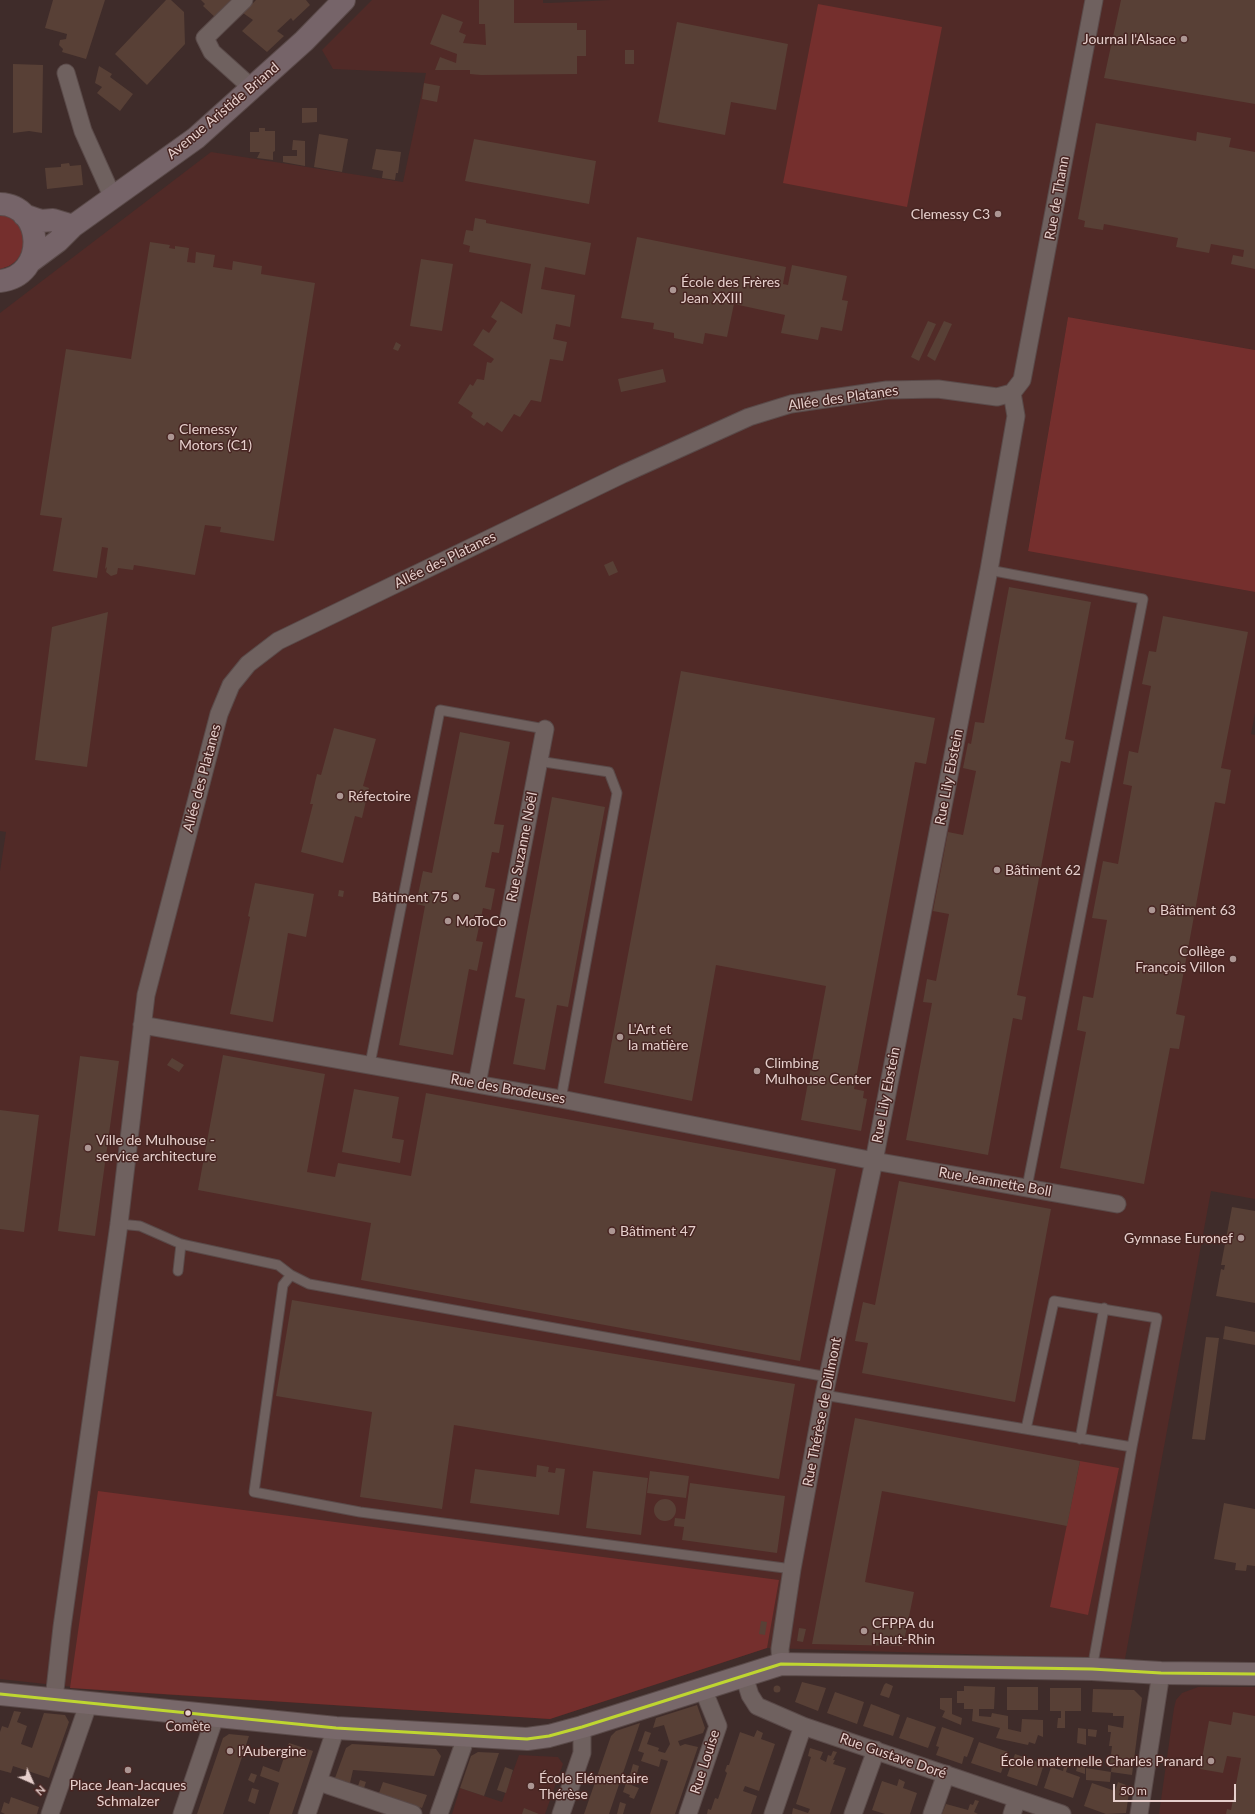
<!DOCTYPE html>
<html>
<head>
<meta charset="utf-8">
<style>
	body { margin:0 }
	#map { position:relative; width:1255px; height:1814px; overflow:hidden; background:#3f2c2a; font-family:Lato,sans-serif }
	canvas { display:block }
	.north { position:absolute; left:12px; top:1762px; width:40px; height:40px; -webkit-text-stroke:3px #472522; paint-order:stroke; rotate:135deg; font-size:11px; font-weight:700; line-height:16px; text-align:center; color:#e6cfcc }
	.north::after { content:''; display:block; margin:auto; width:14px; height:18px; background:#e6cfcc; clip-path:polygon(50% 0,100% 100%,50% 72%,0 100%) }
	.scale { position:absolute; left:1113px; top:1784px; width:123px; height:18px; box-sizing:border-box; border:2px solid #e6cfcc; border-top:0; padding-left:5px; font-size:12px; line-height:14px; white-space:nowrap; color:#e6cfcc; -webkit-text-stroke:3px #472522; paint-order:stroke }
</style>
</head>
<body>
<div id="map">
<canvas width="1255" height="1814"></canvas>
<div class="north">N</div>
<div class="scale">50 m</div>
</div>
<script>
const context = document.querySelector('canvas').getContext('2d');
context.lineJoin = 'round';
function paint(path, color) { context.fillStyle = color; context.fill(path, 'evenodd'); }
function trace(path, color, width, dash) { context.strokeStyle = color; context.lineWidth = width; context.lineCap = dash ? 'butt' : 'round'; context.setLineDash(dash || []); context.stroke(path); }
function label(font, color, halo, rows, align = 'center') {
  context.font = font + ' Lato,sans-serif'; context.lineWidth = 3; context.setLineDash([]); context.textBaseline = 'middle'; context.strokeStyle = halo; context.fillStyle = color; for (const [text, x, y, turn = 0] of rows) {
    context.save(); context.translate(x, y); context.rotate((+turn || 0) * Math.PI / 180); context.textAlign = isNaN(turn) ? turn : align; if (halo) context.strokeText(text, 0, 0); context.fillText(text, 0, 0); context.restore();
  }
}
paint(new Path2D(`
	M372,0H543V3H550L611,0H1255V350L1068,317L1028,550L1255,592V713L1251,734L1255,735V1199L1211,1191L1125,1659L767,1648L550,1719L109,1691L0,1679V871L6,832L0,831V313L211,152L403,182L426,73L333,69L322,50Z
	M1198,1687H1255V1814H1159L1174,1708L1176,1700L1182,1693Z
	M519,1755L558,1757L563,1764L545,1814H452L460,1788L502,1802Z`), '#512a27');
paint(new Path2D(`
	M818,4L942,27L907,207L783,183Z
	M0,215C19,215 22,230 26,244C19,258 16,265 0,269Z
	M1068,317L1255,350V592L1028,551Z
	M1080,1461L1119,1468L1088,1615L1050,1607Z
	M98,1491L779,1580L767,1648L550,1719L70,1688Z`), '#752f2d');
paint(new Path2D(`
	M53,0H105L86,59L62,52L63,49L59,45L60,40L66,39L67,34L45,28Z
	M166,0H171L184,12L185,44L147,85L115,54Z
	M201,0H234L217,19L203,6L205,4Z
	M256,0H306L310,5L293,21L291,18L277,31L284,36L267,52L242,31L253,20L243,13Z
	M479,0H514V23H577V30H586V56H577V74L481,75L470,74V63V70H435L440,57L456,63L457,54L430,44L442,14L463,22L459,32L466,35L463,43L486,45L485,24H479Z
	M1121,0H1255V104L1104,78Z
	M677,22L788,44L776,110L731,102L725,135L658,122Z
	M625,50H634V64H625Z
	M13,64L43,65L42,133L29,131L13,133Z
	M99,66L112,74L110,77L133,94L120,111L97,93L102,87L95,83Z
	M424,83L440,86L437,102L422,99Z
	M302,108H317V122L302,123Z
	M1096,123L1196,141L1197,132L1231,138L1229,147L1255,152V269L1231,264L1233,255L1243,257L1244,250L1211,244L1209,253L1176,247L1178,238L1104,224L1103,230L1084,227L1085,221L1078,219Z
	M259,128H265V131H275V151L273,152V160L257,158L260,152H250V132H259Z
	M319,134L348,139L342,172L314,167Z
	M474,139L596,161L589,204L465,181Z
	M293,140L305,141V166L283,162V156H297V150H292Z
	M376,149L401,152L398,173H396L395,180L382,178L383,171L372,169Z
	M69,163L70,166L81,165L83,185L47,189L45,168L61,167V164Z
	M475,218L486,220V223L591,243L585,275L545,267L541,289L575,295L570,327L556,324L553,339L567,342L563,361L550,359L541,402L531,400L520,417L514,414L502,432L487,422L484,426L471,417L473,413L458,403L470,384L473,386L477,379L484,380L487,362L491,363L494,359L473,345L483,329L489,333L497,321L491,317L501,301L522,314L531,264L469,252L470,246L463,244L466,230L473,231Z
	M637,237L786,267L783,284L788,285L792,265L847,276L842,300L848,301L842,331L821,327L818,340L781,333L785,315L734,304L727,337L705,333L703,344L674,338V333L653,329L654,323L621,318Z
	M150,242L170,245L169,248L175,249V246L189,248L187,262L195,263L196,252L215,255L213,267L232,270L233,261L262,266L261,274L315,283L274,541L220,532L221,527L205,525L195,575L134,565L133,570L118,568L117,574L111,576L106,572L107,567L105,569L108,548L102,547L97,578L53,571L62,518L40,515L66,349L131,359Z
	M421,259L453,264L442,331L410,326Z
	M928,321L936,324L919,361L911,357Z
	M944,321L952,324L935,361L927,356Z
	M396,342L401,345L398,351L393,349Z
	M663,369L666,382L621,392L618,379Z
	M613,561L618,572L609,576L604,565Z
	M1009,587L1091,602L1065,739L1074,741L1070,763L1061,761L1017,995L1026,997L1022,1020L1013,1018L988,1155L906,1140L932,1003L923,1002L927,979L936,981L949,914L933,911L948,832L963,835L976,771L963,768L968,743L971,744L975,722L984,723Z
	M108,612L87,767L35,760L52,627Z
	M1163,616L1248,632L1221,768L1231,770L1225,804L1215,802L1176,1014L1185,1016L1179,1049L1170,1048L1144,1184L1060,1168L1086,1032L1077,1030L1083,996L1093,998L1107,920L1092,918L1103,861L1118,864L1132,786L1123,784L1129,751L1138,753L1151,686L1142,684L1149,651L1156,652Z
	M681,671L935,718L926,764L915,762L854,1089L864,1091L863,1098L867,1099L861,1131L801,1120L826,986L716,965L692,1101L604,1083Z
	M334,728L376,739L363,786L369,788L362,818L355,816L343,863L301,852L313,804H310L317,774L321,775Z
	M460,732L510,742L494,824L504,825L499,853L492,852L485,887L495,889L491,910L483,908L476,941L483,942L477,971L469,969L453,1055L399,1045L425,906L416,904L423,871L432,873Z
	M552,797L605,807L568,1007L557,1005L545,1070L513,1064L525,999L515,997Z
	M255,883L314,894L306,937L288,933L273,1022L230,1014L250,917L248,916Z
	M339,890L344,891L343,897L338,896Z
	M223,1055L325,1074L307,1172L335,1177L338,1163L411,1176L426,1093L836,1169L800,1361L361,1280L371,1223L198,1190Z
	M80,1056L119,1061L95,1236L58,1231Z
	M172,1058L184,1065L179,1072L167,1065Z
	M354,1089L399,1097L392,1138L404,1140L400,1163L342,1152Z
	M0,1110L39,1115L24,1232L0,1229Z
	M899,1181L1051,1209L1015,1402L862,1373L868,1343L855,1341L863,1302L875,1305Z
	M1232,1207L1255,1211V1303L1216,1296L1221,1269L1224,1270L1225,1265H1221Z
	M292,1300L795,1384L779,1479L454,1425L442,1509L360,1497L372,1412L276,1396Z
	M1225,1326L1255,1332V1345L1223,1339Z
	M1206,1337L1219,1338L1205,1440L1192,1439Z
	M855,1418L1080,1461L1067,1526L882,1491L865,1582L914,1592L903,1646L812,1644Z
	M537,1465L549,1467L548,1472L555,1473L556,1468L565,1469L559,1515L470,1503L475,1469L536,1477Z
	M593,1471L648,1478L641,1535L586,1528Z
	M650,1471L689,1476L686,1498L647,1493Z
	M690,1483L785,1496L777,1553L682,1540L684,1527L674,1526L675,1518L685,1519Z
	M654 1510a11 11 0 1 1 22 0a11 11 0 1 1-22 0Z
	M1224,1503L1255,1509V1566L1247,1565L1246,1571L1235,1570L1236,1563L1214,1559Z
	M761,1621L767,1622L765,1635L759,1634Z
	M799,1628L806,1629L803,1642L797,1641Z
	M802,1682L826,1688L818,1711L795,1702Z
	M886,1683L893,1686L889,1698L880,1695L884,1685Z
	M773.5 1689a3.5 3.5 0 1 1 7 0a3.5 3.5 0 1 1-7 0Z
	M964,1686L995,1687L994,1709H979V1716L991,1717L992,1713L1008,1716V1729L1021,1732L1022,1719L1043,1720V1737L1038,1735L1035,1744L1029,1742L1028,1745L996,1738L1000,1728L972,1721L973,1709H964V1703H957V1691H964Z
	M1007,1687H1038V1710H1007Z
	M1050,1688H1081V1711H1065V1728H1057L1058,1718H1061V1711H1050Z
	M1093,1689L1134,1690L1142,1698L1132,1775L1111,1772L1110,1782L1086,1780V1768L1111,1772L1112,1763H1110L1112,1746H1109L1111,1732H1108V1725L1123,1728L1124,1716H1113V1713L1092,1712Z
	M835,1692L864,1702L857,1724L827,1713Z
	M940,1698H952V1714L962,1718L961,1725L942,1717L945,1711L940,1709Z
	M871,1704L900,1715L893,1736L863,1726Z
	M697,1705L705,1728L703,1733L678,1741L680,1746L685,1744L698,1747L675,1814H650L668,1761L661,1759L659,1767L641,1761L644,1753L638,1751L645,1731L651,1733L647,1744L659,1748L658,1751L665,1753L670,1744L664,1725L653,1728L656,1718Z
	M14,1711L21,1712L17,1722L27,1726L21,1744L32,1748L44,1713L65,1715L69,1722L49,1778L13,1766L11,1773L0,1770V1732L2,1726L8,1728Z
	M1233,1712L1255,1716V1814H1226L1227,1809L1231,1810L1241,1758L1227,1756L1223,1773L1200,1769L1209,1721L1231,1725Z
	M907,1717L936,1727L928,1748L899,1738Z
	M640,1723L609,1814H584L611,1736L616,1731Z
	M942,1727L974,1738L967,1757L964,1756L962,1764L936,1755L939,1747L936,1746Z
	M1078,1728L1086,1729V1745L1077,1743Z
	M1088,1729L1097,1730L1096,1737L1088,1736Z
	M757,1730L763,1733L761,1739L775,1744L759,1791L745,1786L743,1791L757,1796L751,1814H707L708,1809L711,1810L715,1798L718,1799L727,1773L725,1771L727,1765H729L740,1732L754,1737Z
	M229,1734L249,1736L223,1814H197L223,1738Z
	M979,1742L1008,1752L1001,1773L971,1763Z
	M289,1743L313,1751L292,1814H269L279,1783L260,1776L263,1766L279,1772Z
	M352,1744L436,1749L441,1756L434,1776L353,1770L350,1783L335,1778L346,1748Z
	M810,1748L823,1752L820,1759L826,1762L828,1755L831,1756L833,1751L837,1752L833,1760H835L833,1764L846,1768L830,1814H792L793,1808L808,1813L810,1809L796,1804L811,1757L808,1756Z
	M478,1752L499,1753L484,1796L460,1788L471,1756Z
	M1015,1754L1044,1764L1037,1786L1007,1776Z
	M1079,1759L1085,1761V1774L1076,1771Z
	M1065,1763L1068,1765L1066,1772L1080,1777L1073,1798L1044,1788L1051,1767L1063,1771Z
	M633,1764L639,1766L636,1777L630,1775Z
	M505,1767L513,1770L506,1793L497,1790Z
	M251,1773L257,1775L254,1783L248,1780Z
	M899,1779L905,1782L903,1788L917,1793L910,1814H885L872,1810L882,1781L897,1786Z
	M360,1780L366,1782L364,1788L358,1786Z
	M383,1782L427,1795L422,1808L379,1793Z
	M1118,1782L1126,1785L1123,1791L1129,1793L1126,1813L1106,1814L1084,1806L1092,1783L1115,1791Z
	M626,1783L639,1788L634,1799L629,1797L630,1795L623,1792Z
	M252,1788L259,1790L255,1804L248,1801Z
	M11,1797L39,1807L37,1814H5L1,1812L4,1802L9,1804Z
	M975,1800L979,1801L974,1812L978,1814H942L946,1804L968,1810L970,1804L973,1805Z
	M620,1802L626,1804L623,1814H617Z
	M524,1808L539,1814H522Z`), '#584036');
const lane = new Path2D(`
	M989,570L1143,599L1027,1187
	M538,761L609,772L617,793L561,1099
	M370,1064L440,710L545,729
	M119,1224L140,1226L181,1244L278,1265L291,1275L309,1284L828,1377
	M178,1271L181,1244
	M291,1275L283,1285L254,1492L360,1512L792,1569
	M824,1395L1132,1447L1092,1669
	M1026,1429L1054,1301L1157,1318L1132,1447
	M1080,1439L1104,1308`);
const street = new Path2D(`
	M244,0L205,38L212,52L252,88
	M66,73L83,131L113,198
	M1012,393L1022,380L1094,0
	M142,1025L561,1099L874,1161L1117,1204
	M477,1084L545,729
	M781,1664L780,1649L792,1569L824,1395L874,1161L989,570L1016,416L1012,393
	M744,1676L750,1695L757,1706L803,1726L1062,1814
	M54,1699L62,1627L119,1224L146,995L219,714L231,685L248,664L278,641L623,474L749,417L791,404L887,390L938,389L997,397L1012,393
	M319,1782L413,1814
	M50,1814L89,1702
	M182,1814L215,1717
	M307,1814L336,1728
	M439,1814L463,1746V1736
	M561,1814L582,1753V1727
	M688,1814L718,1726L703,1689
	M773,1814L803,1726
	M853,1814L876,1750
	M932,1814L946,1774
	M1012,1814L1017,1799
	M1139,1814L1161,1673`);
const secondary = new Path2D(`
	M0,1694L336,1728L527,1739L549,1736L582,1727L781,1664L1092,1669L1161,1673L1255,1674`);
const primary = new Path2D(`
	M0,204C44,205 48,276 0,281
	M24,215L41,221L53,220L73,226
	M31,261L58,241L73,226L196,138L304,41L344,0`);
trace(lane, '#5a4a49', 11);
trace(street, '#5a4a49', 19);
trace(secondary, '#5a4a49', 24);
trace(primary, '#5a4a49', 24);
trace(lane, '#6f615f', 9);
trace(street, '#6f615f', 17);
trace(secondary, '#78686a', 22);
trace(primary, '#766469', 22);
trace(new Path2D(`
	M0,1694L336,1728L527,1739L549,1736L582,1727L781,1664L1092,1669L1161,1673L1255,1674`), '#bfd630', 3);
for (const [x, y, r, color] of [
	[1184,39,4,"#ac9693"],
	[998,214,4,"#ac9693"],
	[673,290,4,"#ac9693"],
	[171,437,4,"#ac9693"],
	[340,796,4,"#ac9693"],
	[997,870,4,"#ac9693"],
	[456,897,4,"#ac9693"],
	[1152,910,4,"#ac9693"],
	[448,921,4,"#ac9693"],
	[1233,959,4,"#ac9693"],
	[620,1037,4,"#ac9693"],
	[757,1071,4,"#ac9693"],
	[88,1148,4,"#ac9693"],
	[612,1231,4,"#ac9693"],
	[1241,1238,4,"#ac9693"],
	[864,1631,4,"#ac9693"],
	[188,1713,3.5,"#e6cfcc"],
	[230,1751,4,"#ac9693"],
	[1211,1761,4,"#ac9693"],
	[128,1770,4,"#ac9693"],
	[531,1786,4,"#ac9693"]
]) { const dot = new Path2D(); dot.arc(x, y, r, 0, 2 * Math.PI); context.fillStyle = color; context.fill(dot); trace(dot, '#472522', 1.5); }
label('13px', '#e6cfcc', '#472522', [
	["Comète",188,1727]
]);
label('14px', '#e6cfcc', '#472522', [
	["Journal l'Alsace",1176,39,"right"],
	["Clemessy C3",990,214,"right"],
	["École des Frères",681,282],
	["Jean XXIII",681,298],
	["Clemessy",179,429],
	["Motors (C1)",179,445],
	["Réfectoire",348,796],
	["Bâtiment 62",1005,870],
	["Bâtiment 75",448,897,"right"],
	["Bâtiment 63",1160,910],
	["MoToCo",456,921],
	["Collège",1225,951,"right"],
	["François Villon",1225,967,"right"],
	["L'Art et",628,1029],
	["la matière",628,1045],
	["Climbing",765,1063],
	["Mulhouse Center",765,1079],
	["Ville de Mulhouse -",96,1140],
	["service architecture",96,1156],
	["Bâtiment 47",620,1231],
	["Gymnase Euronef",1233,1238,"right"],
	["CFPPA du",872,1623],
	["Haut-Rhin",872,1639],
	["l’Aubergine",238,1751],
	["École maternelle Charles Pranard",1203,1761,"right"],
	["École Elémentaire",539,1778],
	["Thérèse",539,1794],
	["Place Jean-Jacques",128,1785,"center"],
	["Schmalzer",128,1801,"center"]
], 'left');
label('14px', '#e6cfcc', '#472522', [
	["Avenue Aristide Briand",223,111,-40],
	["Rue de Thann",1057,198,-80],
	["Allée des Platanes",843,398,-8],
	["Allée des Platanes",445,560,-26],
	["Rue Lily Ebstein",949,777,-79],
	["Allée des Platanes",202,778,-75],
	["Rue Suzanne Noël",522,847,-79],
	["Rue des Brodeuses",508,1089,10],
	["Rue Lily Ebstein",886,1095,-79],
	["Rue Jeannette Boll",995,1182,10],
	["Rue Thérèse de Dillmont",822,1412,-79],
	["Rue Gustave Doré",893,1756,19],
	["Rue Louise",705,1762,-72]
]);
</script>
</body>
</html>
